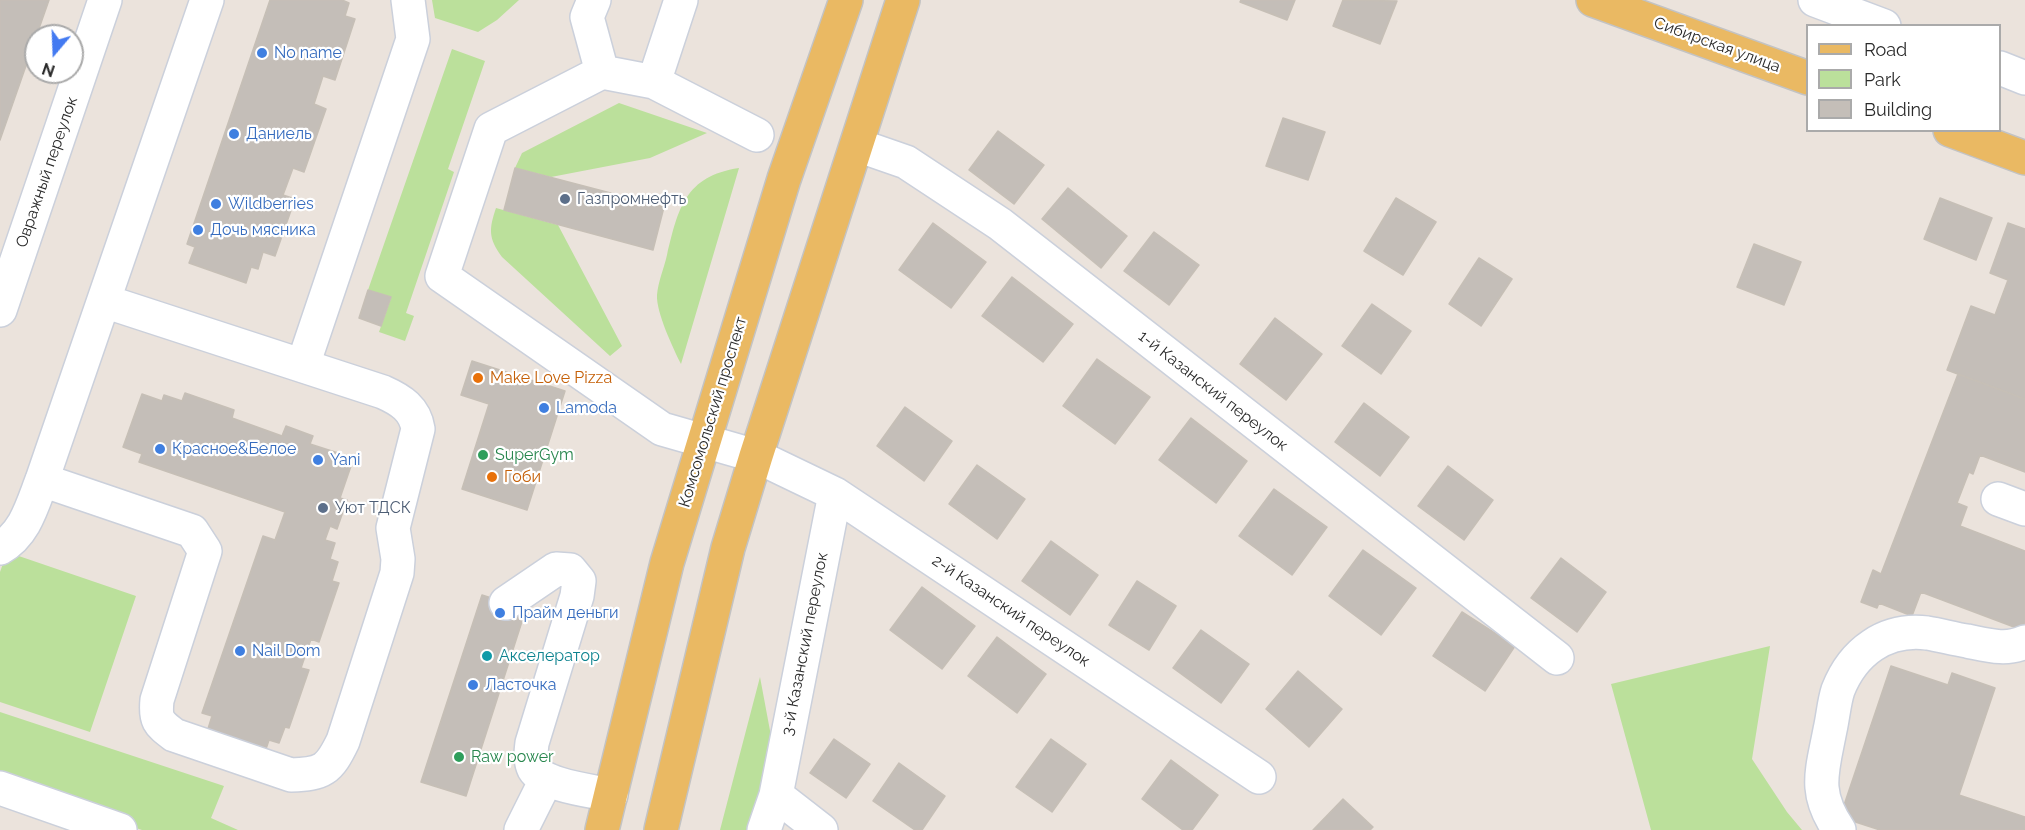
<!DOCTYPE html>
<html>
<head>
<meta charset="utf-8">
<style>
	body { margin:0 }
	#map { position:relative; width:2025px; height:830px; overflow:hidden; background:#ebe3dc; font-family:Raleway,sans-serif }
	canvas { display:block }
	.legend { position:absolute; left:1806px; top:24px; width:195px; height:108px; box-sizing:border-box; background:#fff; border:2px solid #aaa; margin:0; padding:8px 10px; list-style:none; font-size:18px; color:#2a2a2a }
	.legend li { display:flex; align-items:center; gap:12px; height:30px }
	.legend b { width:30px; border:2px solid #aaa }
	.north { position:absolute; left:24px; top:24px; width:60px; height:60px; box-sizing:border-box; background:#fff; border:2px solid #aaa; border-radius:50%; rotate:199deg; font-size:16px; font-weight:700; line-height:24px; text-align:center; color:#2a2a2a }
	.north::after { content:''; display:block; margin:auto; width:21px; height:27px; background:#437af1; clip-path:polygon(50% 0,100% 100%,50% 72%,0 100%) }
</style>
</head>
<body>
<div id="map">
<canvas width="2025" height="830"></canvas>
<ul class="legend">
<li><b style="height:8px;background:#eab963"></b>Road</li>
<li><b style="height:16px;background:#bbe09b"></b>Park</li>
<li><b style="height:16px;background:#c4beb8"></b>Building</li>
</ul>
<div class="north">N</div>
</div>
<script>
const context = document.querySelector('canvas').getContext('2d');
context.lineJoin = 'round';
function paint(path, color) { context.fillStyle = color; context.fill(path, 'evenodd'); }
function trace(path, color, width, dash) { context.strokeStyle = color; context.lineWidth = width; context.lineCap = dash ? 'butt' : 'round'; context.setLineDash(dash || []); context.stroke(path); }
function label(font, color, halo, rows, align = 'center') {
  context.font = font + ' Raleway,sans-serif'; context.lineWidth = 4.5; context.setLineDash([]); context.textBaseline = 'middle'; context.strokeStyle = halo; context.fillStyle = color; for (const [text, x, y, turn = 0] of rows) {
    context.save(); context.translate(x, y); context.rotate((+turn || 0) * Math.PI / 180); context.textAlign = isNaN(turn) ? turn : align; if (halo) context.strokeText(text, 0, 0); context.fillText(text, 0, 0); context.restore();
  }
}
paint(new Path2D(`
	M432,0H519L497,20L478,32L435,18Z
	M452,49L485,61L448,169L454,172L406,313L414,316L405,341L379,332L391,298L368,290Z
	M619,103L707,133L650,158L551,177L515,168L522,153Z
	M739,168L681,364C673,348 656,312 657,295C658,282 664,268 667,255C678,209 685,176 739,168Z
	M496,208L558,225L622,346L610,356L502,257C488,238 489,229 496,208Z
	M7,552L136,596L90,732L0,702V572Z
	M1770,646L1752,759L1787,812L1802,830H1651L1611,684Z
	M760,677L771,736L751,830H720Z
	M0,712L224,786L211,818L238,830H142L0,781Z`), '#bbe09b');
const building = new Path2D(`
	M0,0H49L0,140Z
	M270,0H342L349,3L345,16L355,19L335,80L323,76L314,104L326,109L304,172L293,168L283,195L295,199L275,256L263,252L258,269L251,267L246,283L189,263L195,247L187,244Z
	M1241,0H1295L1287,20L1240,2Z
	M1343,0L1397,1L1380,44L1333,26Z
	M1283,118L1325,132L1308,180L1266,166Z
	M998,131L1044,165L1014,204L969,170Z
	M515,168L664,207L653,250L504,210Z
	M1068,188L1127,236L1101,268L1042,219Z
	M1396,198L1436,222L1403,275L1364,251Z
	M1940,198L1992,218L1976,260L1924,239Z
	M933,223L986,262L951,308L899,270Z
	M2008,223L2025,229V399L1947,370L1971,306L1995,315L2008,280L1990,273Z
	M1154,232L1199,265L1169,305L1124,271Z
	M1754,244L1801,262L1784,305L1737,287Z
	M1479,258L1512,279L1481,326L1449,304Z
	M1012,277L1073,324L1043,362L982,316Z
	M368,290L391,297L381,326L359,318Z
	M1372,304L1411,331L1381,374L1342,346Z
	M1275,318L1322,354L1286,400L1240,364Z
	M1097,359L1150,397L1115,444L1063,406Z
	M472,361L565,391L527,510L462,489L489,404L461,395Z
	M1958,374L2025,399V472L1980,455L1973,474L1969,472L1957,503L1967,507L1960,526L2025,551V621L2022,630L1921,592L1912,616L1879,603L1877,608L1861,602L1873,570L1881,574Z
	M185,393L234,410L232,418L282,436L286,426L313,436L310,444L338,453L335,461L351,466L340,498L347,500L337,529L330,526L325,540L335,543L330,559L338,562L332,581L339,583L319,642L311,639L301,668L309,670L289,728L285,727L279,743L269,740L265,752L207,732L212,716L202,713L263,536L275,540L285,512L139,462L142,454L123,447L142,394L162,401L164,395L182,401Z
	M1364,403L1409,437L1380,476L1335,442Z
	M905,407L952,441L924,481L877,446Z
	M1191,418L1247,461L1216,503L1159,460Z
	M977,465L1025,499L997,539L949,504Z
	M1448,466L1493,500L1464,540L1418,506Z
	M1274,489L1327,527L1292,575L1239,536Z
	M1051,541L1098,575L1070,615L1022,581Z
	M1363,550L1416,588L1381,635L1329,596Z
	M1561,558L1606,592L1577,632L1531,598Z
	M1137,581L1176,606L1149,650L1109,625Z
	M922,587L975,626L942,669L890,630Z
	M482,595L526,609L466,796L421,782Z
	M1462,612L1515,646L1485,691L1433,656Z
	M1201,630L1249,664L1221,703L1173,668Z
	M997,637L1046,674L1017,713L968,676Z
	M1891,666L1948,685L1952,673L1995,688L1959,795L2025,817V830H1880L1840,817Z
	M1298,671L1342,709L1309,747L1266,709Z
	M834,739L870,764L846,798L810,773Z
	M1051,739L1086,764L1052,812L1016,787Z
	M1171,760L1218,795L1192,830H1183L1142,799Z
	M899,763L945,796L922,830H915L873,801Z
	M1343,799L1373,827L1370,830H1313Z`);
paint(building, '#c4beb8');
trace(building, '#c6bfb6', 1.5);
const minor = new Path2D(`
	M594,0L587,17L602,72
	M1815,0L1884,26
	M2000,68L2025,78
	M654,82L681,0
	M757,135L654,82L602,72L491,129L442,276L662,429L756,456L835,494L1259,777
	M857,145L906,162L1000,224L1557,658
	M0,310L105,0
	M303,365L413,39L408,0
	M42,480L192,531L205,551L157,700C155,720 158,723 174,735L291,775C323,774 329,770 343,741L397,573L398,559L393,528L418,429C415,409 401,400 383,392L104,301
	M1998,499L2025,509
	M0,548C25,534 32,506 42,480L207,0
	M506,603L556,569L570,570L579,581L577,596L532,743C531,751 530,759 533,767C539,785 593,791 611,795
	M0,788L120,830
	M521,830L546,780
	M764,830L776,795
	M821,830L776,795L835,494
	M1839,830C1813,792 1822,772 1830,730C1833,717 1834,702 1838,690C1853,652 1885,628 1927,633C1940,635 1954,639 1967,641C1987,645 2006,651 2025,642`);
const major = new Path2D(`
	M1593,0L1808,78
	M1950,130L2025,158
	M602,830L667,563L784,179L846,0
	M661,830L728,548L756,456L903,0`);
trace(minor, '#cbd0db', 36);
trace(major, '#c3c3c3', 36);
trace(minor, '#fff', 33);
trace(major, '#eab963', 33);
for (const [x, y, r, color] of [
	[262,53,6,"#3f7fe0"],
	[234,134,6,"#3f7fe0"],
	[565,199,6,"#5c6f8a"],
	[216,204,6,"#3f7fe0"],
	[198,230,6,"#3f7fe0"],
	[478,378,6,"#e8710a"],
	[544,408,6,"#3f7fe0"],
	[160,449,6,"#3f7fe0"],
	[483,455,6,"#2e9e5b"],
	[318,460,6,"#3f7fe0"],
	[492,477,6,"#e8710a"],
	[323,508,6,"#5c6f8a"],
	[500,613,6,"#3f7fe0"],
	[240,651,6,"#3f7fe0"],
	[487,656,6,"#0f9aa8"],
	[473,685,6,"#3f7fe0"],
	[459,757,6,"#2e9e5b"]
]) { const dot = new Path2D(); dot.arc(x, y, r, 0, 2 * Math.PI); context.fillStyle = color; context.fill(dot); trace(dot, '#fff', 2); }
label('16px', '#2a2a2a', '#fff', [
	["Сибирская улица",1717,45,20],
	["Овражный переулок",47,172,-71],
	["1-й Казанский переулок",1213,391,38],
	["Комсомольский проспект",713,412,-73],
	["2-й Казанский переулок",1011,611,34],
	["3-й Казанский переулок",805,644,-79]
]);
label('16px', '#366cbe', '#fff', [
	["No name",274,53],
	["Даниель",246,134],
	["Wildberries",228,204],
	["Дочь мясника",210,230],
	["Lamoda",556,408],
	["Красное&Белое",172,449],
	["Yani",330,460],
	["Прайм деньги",512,613],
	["Nail Dom",252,651],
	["Ласточка",485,685]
], 'left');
label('16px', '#4e5e75', '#fff', [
	["Газпромнефть",577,199],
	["Уют ТДСК",335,508]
], 'left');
label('16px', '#c56008', '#fff', [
	["Make Love Pizza",490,378],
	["Гоби",504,477]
], 'left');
label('16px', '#27864d', '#fff', [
	["SuperGym",495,455],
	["Raw power",471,757]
], 'left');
label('16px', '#0d838f', '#fff', [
	["Акселератор",499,656]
], 'left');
</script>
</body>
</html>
